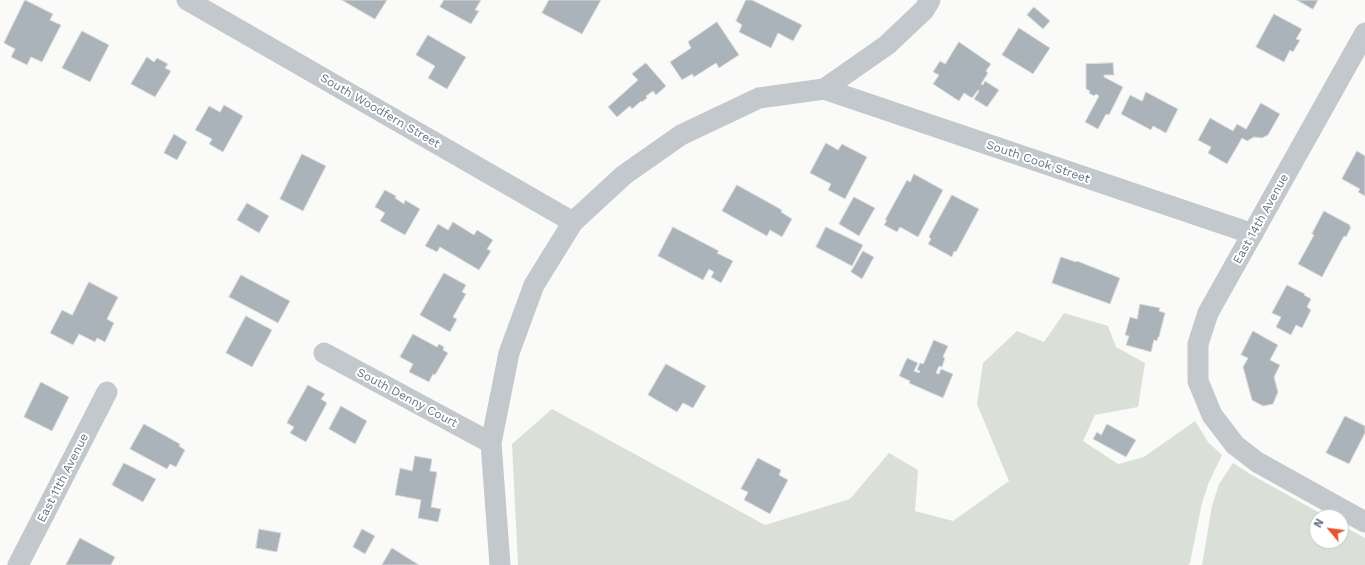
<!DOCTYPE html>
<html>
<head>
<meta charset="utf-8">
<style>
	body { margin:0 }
	#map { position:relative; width:1365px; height:565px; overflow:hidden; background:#fafaf8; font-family:"Work Sans",sans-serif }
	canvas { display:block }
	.north { position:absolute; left:1309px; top:509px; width:40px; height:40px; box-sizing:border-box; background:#fff; border:1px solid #c1c8cd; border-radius:50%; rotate:299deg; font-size:11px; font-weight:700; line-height:16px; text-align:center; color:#657683 }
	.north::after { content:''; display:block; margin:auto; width:14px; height:18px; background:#e4572e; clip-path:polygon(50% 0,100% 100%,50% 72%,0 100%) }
</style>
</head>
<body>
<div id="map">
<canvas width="1365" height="565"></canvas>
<div class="north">N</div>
</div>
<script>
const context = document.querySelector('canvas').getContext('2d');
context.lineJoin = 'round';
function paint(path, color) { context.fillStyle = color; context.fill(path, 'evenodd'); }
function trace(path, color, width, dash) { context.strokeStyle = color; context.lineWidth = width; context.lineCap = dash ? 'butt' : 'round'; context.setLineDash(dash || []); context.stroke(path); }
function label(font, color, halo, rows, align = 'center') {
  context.font = font + ' "Work Sans",sans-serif'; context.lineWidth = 4; context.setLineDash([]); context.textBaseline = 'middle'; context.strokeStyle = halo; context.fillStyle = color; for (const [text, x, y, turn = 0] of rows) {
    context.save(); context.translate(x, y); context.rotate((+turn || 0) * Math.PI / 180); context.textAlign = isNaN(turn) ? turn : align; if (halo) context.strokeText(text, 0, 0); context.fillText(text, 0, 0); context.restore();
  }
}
paint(new Path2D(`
	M1064,313L1108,326L1116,347L1145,363L1138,407L1095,415L1083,441L1118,464L1144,457L1195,421L1208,442L1222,455L1209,482L1202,503L1190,563L1188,565H518L512,444L552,409L765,525L850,499L889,453L918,470L915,511L953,521L1009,481L977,404L983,363L1017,331L1044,342Z
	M1233,463L1250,474L1327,517H1317V541H1341V525L1365,538V565H1202L1212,506L1219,484Z`), '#dadfd7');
const building = new Path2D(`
	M25,0L53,14L50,20L61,25L42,62L31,57L27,65L11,57L15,49L4,43Z
	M342,0H387L375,19Z
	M444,0H481L475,10L479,11L471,24L440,7Z
	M549,0H601L582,34L542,13Z
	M746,0H752L802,25L793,41L778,33L771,48L739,32L742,25L736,21Z
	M1297,0H1318L1313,9Z
	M1034,7L1050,21L1043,29L1027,15Z
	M1274,14L1302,29L1296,39L1300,40L1293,52L1290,50L1284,62L1256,47Z
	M717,22L739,55L719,68L716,63L694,77L692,74L682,80L670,62L691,48L688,42Z
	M1019,28L1050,48L1033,74L1002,55Z
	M82,31L109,45L90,82L62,68Z
	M428,35L466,57L447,89L428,78L435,66L416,55Z
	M959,42L991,64L986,71L988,73L981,84L983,85L985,81L999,90L987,107L974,99L979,91L978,90L972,98L964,93L959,101L933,84L939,75L933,72L940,61L945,64Z
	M147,57L154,62L157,58L168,64L165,68L171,71L155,97L131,84Z
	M646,63L666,86L656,95L653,91L646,96L647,98L642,102L641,101L632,109L630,106L617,117L608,107L638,80L632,74Z
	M1113,63L1114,75H1104V77L1123,87L1109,115L1106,114L1098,129L1085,122L1099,96L1096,94L1094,96L1089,93L1090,91L1086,89V64Z
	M1146,92L1178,109L1166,133L1153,126L1151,130L1121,114L1130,95L1142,101Z
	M1261,103L1280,114L1268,135L1262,138L1254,137L1247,141L1242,138L1227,164L1208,153L1211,147L1198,140L1210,118L1233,131L1237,124L1246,129Z
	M224,105L243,116L223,152L209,144L212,139L195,130L209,106L220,112Z
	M174,134L187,142L177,160L164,153Z
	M826,143L838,150L842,144L867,157L845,199L828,190L831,184L810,173Z
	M1357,151L1365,156V196L1358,192L1360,189L1342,179Z
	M302,154L326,166L303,211L280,199Z
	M914,174L943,190L918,237L900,227L897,232L884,225L887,220H885L907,180L910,182Z
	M737,185L782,210L781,212L792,219L782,237L770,230L767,236L722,211Z
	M385,190L396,196L395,198L404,204L405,200L420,209L405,235L380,221L385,213L375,207Z
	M952,195L979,209L956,252L954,251L952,257L928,244L931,239L929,237Z
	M854,197L875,208L859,236L839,224Z
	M247,203L269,216L259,233L237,220Z
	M1324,211L1350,225L1349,226L1351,227L1346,237L1344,236L1322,277L1298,264L1314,235L1312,234Z
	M453,222L474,235L477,230L493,240L487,249L491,251L479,270L440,247L437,252L425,246L438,224L448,230Z
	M673,227L719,251L717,253L733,261L721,283L711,277L714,272L709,269L703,280L658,256Z
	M826,227L863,245L852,266L816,247Z
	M863,251L874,257L862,279L851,272Z
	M1061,257L1076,262L1077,261L1120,278L1110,304L1052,283Z
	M444,273L466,285L462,292L466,294L453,317L457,319L450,332L420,315Z
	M241,275L290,301L278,323L229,297Z
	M89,282L118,297L107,319L114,323L105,342L97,338L95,342L79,334L73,345L50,333L62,310L72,315Z
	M1287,285L1305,294L1304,295L1311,299L1307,307L1311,310L1302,328L1296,325L1291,335L1276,327L1281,317L1272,313Z
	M1140,304L1160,308L1159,311L1165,313L1159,337H1158L1157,341L1154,340L1151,352L1126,345L1129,336L1125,335L1130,317L1137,319Z
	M246,316L272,330L252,367L226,353Z
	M1253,331L1278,345L1270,360L1280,365L1274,377L1278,392L1273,404L1263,406L1252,400L1243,367L1248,358L1241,355Z
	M413,334L437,347L439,344L444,347L443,350L448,353L435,375L433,374L429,382L409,372L413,364L400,357Z
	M934,340L948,346L943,357L945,358L942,367L939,366L936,373L939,374L941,369L953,374L943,398L909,383L910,381L899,376L907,358L918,363L914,371L919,373L920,371L917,370L920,363L923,364Z
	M666,364L706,386L693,408L683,403L677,412L648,395Z
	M41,382L69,397L52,431L24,417Z
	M308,385L325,394L321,399L327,403L306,442L290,433L294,427L287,423Z
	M341,406L367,421L355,444L329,429Z
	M1345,416L1365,426V433L1349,464L1326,453Z
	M144,424L180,444L179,446L185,450L176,467L170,464L167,469L130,449Z
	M1107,424L1136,440L1126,457L1093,439L1097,432L1101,435Z
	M415,456L432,459L430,471L437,472L431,507L441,509L438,522L418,518L421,500L395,495L400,468L412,471Z
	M758,458L781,470L779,475L788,480L770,514L744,500L748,492L741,489Z
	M124,463L156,479L143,502L112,485Z
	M259,529L281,533L277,552L256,548Z
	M362,529L375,536L365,554L353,547Z
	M80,538L115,557L111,565H66Z
	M392,548L419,565H382Z`);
paint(building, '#aab3b9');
trace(building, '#dcdcda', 1);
trace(new Path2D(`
	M187,0L573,222
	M1365,33L1208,313L1198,344V381L1212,415L1235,445L1257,462L1365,522
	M824,89L1253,234
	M324,353L491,443
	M18,565L107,392
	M500,565L491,443L509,353L534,285L573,222L624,175L681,135L759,98L824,89L887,45L924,10L930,0`), '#c3c8cc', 21);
label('12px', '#657683', '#fff', [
	["South Woodfern Street",380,111,30],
	["South Cook Street",1038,162,19],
	["East 14th Avenue",1261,219,-61],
	["South Denny Court",407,398,28],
	["East 11th Avenue",63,478,-63]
]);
</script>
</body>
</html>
